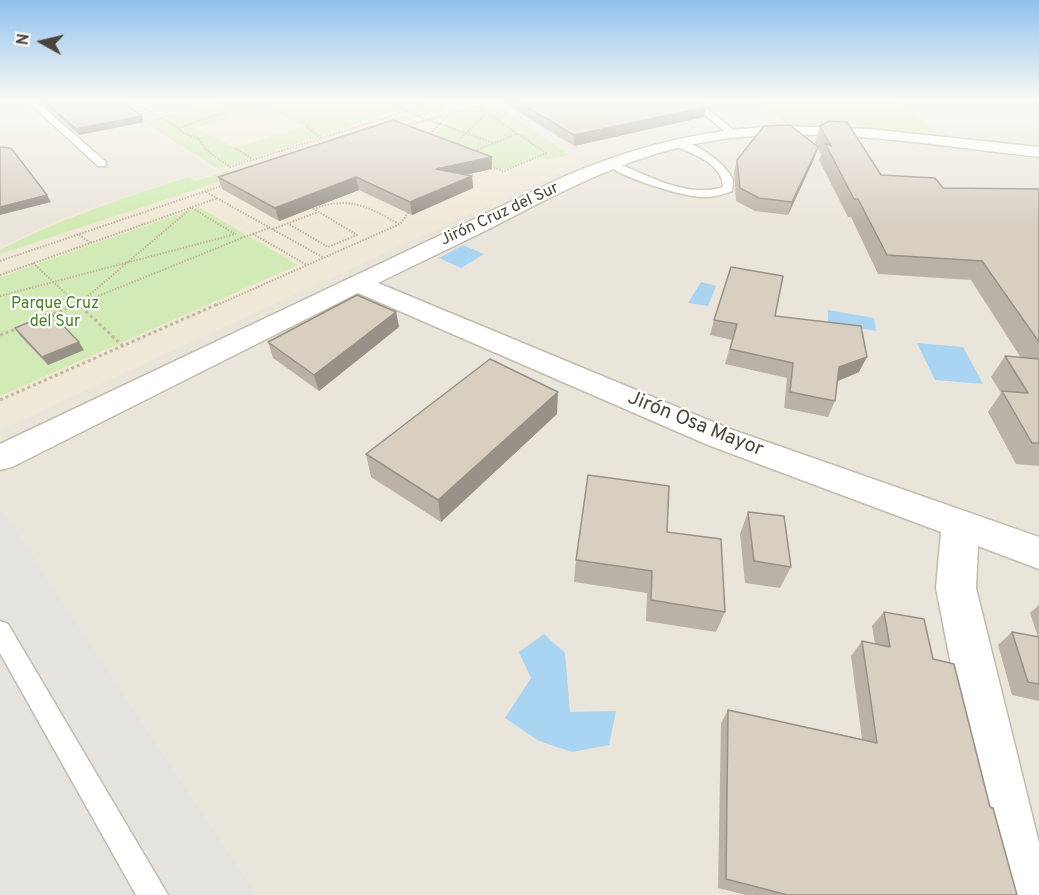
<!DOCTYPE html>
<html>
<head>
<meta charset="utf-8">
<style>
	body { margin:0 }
	#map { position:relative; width:1039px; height:895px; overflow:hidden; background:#f6f3ec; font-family:Overpass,sans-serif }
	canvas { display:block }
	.north { position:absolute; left:12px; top:12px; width:60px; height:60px; -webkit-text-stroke:4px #fff; paint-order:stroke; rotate:278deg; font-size:16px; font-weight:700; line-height:24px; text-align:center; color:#4b4439 }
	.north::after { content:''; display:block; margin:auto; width:21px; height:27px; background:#4b4439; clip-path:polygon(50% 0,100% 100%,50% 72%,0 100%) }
</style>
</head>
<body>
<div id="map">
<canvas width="1039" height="895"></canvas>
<div class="north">N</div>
</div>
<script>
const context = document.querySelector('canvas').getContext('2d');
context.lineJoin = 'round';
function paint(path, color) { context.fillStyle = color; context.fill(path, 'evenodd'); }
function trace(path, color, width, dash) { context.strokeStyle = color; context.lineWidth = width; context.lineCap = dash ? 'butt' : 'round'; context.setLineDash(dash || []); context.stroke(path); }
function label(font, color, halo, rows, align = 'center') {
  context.font = font + ' Overpass,sans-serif'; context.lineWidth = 4.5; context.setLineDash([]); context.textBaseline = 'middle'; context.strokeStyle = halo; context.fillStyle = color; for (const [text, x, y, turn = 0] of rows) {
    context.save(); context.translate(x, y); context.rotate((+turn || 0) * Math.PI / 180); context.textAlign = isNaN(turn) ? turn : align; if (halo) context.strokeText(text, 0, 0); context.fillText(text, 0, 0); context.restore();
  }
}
paint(new Path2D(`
	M0,100H1039V895H0Z`), '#eae5da');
paint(new Path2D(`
	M104,100H490L583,162L0,430V248L51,223L107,202L189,176L195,180L218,172Z`), '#efe8d6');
paint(new Path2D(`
	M228,100H432L218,169L142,121ZM264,108L306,126L235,148L196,128Z
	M758,100H896L937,133L792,129Z
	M449,101L445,108L338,143L330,139Z
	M493,103L570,155L550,159L535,157L503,170L428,141L454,114Z
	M228,171L237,176L0,254V250C61,219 124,197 189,177L195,181Z
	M199,207L298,265L0,396V277Z`), '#d2eab5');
paint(new Path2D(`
	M2,511L256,895H0V512Z`), '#e5e3e0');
paint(new Path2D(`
	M463,245L484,254L461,268L439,258Z
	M701,282L716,286L708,306L688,303Z
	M828,310L874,318L876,331L828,323Z
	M917,343L963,347L983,384L935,380Z
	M544,634L565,653L570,712L616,711L609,745L572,752L539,741L505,718L531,678L519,652Z`), '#a9d4f2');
const lane = new Path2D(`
	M26,100H35L106,162V166H98Z
	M688,100H697L736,132V136H730Z
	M674,141C693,139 726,163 733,180L732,191C722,195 714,197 704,197C683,197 622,178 606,164L615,162C646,175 688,199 723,187C723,163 692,154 674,145Z
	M0,621L8,624L168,895H136L0,653Z`);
const street = new Path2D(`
	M782,126L869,129L1039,147V157C928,145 810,122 699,143C626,157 558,193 493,227C455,246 416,264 378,283L730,429L1039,537V569L978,546L976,588L1039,843V895H996L936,588L941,532L708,445L358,293L12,467L0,470V444L563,177C639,145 700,130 782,126Z`);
trace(lane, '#c2bbae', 3);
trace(street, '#c2bbae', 3);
trace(new Path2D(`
	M129,100L179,128L183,133L199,139L207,151L230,167L442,100
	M389,100L407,112L493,143
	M478,107L546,153L502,172
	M306,126L322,139
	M405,126L489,103
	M179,128L225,112L275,100
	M428,136L449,114L452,100
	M453,147L486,113
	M235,148L254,160
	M472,152L517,134
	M488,165L503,171
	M206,192L324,258
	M192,208L235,234
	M313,209C351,196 366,206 399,224
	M287,223L328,247L357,235L309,206
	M273,229L318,212
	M253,234L269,228
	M79,235L91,243
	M241,238L253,234L307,265
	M0,261L224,185
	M33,263L78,305
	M0,275L218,198
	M0,296L236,234
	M81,302L189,210
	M76,305L242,238
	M217,305L400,224L408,213`), '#c4b79f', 2, [1.5, 1.5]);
trace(new Path2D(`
	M77,303L123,346
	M48,316L80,303
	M0,335L19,328
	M0,400L220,303`), '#c4b79f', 3, [3, 3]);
paint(lane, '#fff');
paint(street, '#fff');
paint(new Path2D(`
	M41,100H120L144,122L79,135L43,104Z
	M499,100H699L706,107L704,117L574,146Z
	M820,126L881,175L943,188L1039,189V466L1016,464L988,412L1001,393L991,377L1005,356L1021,358L971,280L878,274L851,217H848L819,160L821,154L815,142Z
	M814,159L788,215L755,211L736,201L734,172L737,160Z
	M492,169L465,175L472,176L473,188L412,215L359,190L279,221L222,189L218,177Z
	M396,312L399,327L319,391L273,358L268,342Z
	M775,316L859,372L838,381L835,401L828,417L784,408L787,378L725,364L732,340L710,335L714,320Z
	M15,328L84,350L48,365L20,336Z
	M557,414L441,522L371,477L366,454Z
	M748,512L791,567L780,588L745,583L740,534Z
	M667,532L725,612L716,632L646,621L647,593L574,582L576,560Z
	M1039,605V701L1012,695L998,645L1012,632L1038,637L1030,613Z
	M884,612L933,659L990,807L1017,895H746L718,888L721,723L728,710L862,739L851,656L862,641L875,644L872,626Z`), '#bab2a6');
paint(new Path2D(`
	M706,107L704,117L574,146V135Z
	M142,116L144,122L79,135L76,129Z
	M818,147L814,159L788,215L792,202Z
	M492,157V169L437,181L436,169Z
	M472,176L473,188L412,215L410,202Z
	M356,177L359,190L279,221L275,208Z
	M47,195L51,202L0,215V207Z
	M396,312L399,327L319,391L314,375Z
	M79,342L84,350L48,365L42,357Z
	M867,357L859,372L833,383L839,367Z
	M558,392L557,414L441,522L438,500Z`), '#979187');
const building = new Path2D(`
	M43,100H120L142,116L76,129Z
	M515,100H699L706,107L574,135Z
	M393,120L492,157L436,169L472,176L410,202L356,177L275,208L218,177Z
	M829,121L847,122L881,175L935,178L943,188L1039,189V342L982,261L887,255L858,199H854L825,143L831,146L820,126Z
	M790,125L818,147L792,202L759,198L740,188L737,160L764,126Z
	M0,147L11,148L47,195L0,207Z
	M731,267L783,276L775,316L861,326L867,357L839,367L835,401L790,392L793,363L730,349L737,324L714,320Z
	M357,295L396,312L314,375L268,342Z
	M51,313L79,342L42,357L15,328Z
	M1005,356L1039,359V443H1032L1002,391L1028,393Z
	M490,359L558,392L438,500L366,454Z
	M588,475L669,486L667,532L721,539L725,612L651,600L652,571L576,560Z
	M748,512L784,516L791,567L754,561Z
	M884,612L924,619L933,659L954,664L990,807L993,808L1017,895H788L726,879L728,710L877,743L862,641L890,647Z
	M1012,632L1039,637V684L1028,682Z`);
paint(building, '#d8cfc1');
trace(building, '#979187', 1.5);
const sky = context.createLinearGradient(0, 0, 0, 226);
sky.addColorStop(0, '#8fc1ec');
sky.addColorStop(0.44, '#fbfaf6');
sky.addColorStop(1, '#fbfaf600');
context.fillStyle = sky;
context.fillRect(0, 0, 1039, 226);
label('16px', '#4b4439', '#fff', [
	["Jirón Cruz del Sur",500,215,-25]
]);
label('16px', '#4a7f2a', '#fff', [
	["Parque Cruz",55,305],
	["del Sur",55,323]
]);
label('20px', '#4b4439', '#fff', [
	["Jirón Osa Mayor",695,425,22]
]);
</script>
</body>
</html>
